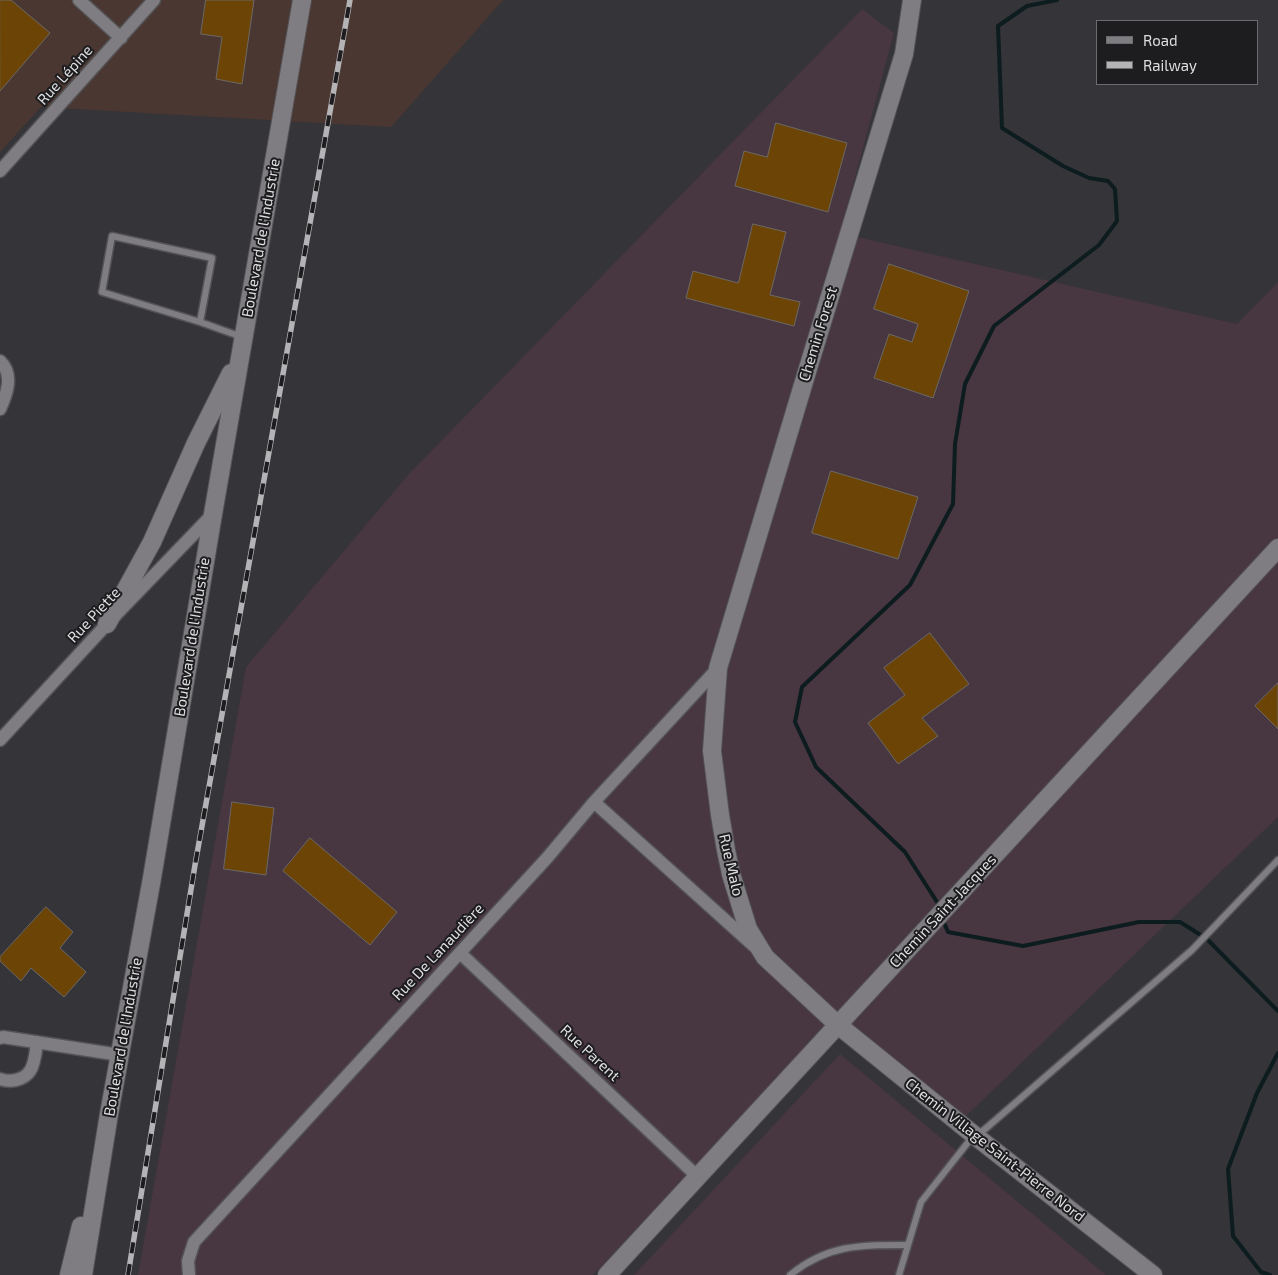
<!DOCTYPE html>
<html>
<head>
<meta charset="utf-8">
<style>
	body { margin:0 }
	#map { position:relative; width:1278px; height:1275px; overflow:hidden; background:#353438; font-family:"Exo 2",sans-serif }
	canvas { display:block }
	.legend { position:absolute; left:1096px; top:20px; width:162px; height:65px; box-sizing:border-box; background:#1d1c1e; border:1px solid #6b6a6c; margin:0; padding:6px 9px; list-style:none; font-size:15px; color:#dfdee0 }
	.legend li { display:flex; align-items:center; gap:10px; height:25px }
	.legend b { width:25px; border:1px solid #6b6a6c }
</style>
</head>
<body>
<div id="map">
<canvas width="1278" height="1275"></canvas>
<ul class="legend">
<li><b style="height:6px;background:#7f7d81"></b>Road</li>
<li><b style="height:6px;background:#b4b3b6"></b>Railway</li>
</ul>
</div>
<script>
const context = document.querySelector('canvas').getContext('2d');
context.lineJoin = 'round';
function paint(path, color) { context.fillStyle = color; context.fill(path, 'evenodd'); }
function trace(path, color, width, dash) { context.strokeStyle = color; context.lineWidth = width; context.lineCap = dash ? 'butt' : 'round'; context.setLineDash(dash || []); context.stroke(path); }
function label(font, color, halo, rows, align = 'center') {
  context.font = font + ' "Exo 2",sans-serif'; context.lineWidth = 4; context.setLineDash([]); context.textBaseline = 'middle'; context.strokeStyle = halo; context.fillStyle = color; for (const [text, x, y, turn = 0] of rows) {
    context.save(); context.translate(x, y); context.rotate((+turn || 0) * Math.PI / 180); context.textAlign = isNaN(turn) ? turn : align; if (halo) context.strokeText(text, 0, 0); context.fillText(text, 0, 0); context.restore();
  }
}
paint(new Path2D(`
	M0,0H503L391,127L41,107L0,152Z`), '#4b3731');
paint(new Path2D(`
	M862,9L894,33L840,233L1237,324L1278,282V817L965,1117L839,1013L593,1275H138L246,667L408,475Z
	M840,1054L1106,1275H634Z`), '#483640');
trace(new Path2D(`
	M937,902L905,852L816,767L795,722L802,687L910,585L953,504L955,444L965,384L994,326L1099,245L1117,221L1115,189L1108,181L1089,178L1063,166L1002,128L998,26L1027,6L1057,0
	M945,925L948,932L1023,946L1139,922H1180L1207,939L1278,1011
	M1270,1275L1261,1272L1233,1236L1228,1169L1257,1093L1278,1053`), '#0d1c1f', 4);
const building = new Path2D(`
	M0,0H11L50,33L0,91Z
	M206,0H254L242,84L216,79L222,37L201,34Z
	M776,123L847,143L828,212L735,186L744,151L767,157Z
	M753,224L786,232L770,295L800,302L794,326L686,298L693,271L738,283Z
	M889,264L969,291L933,398L874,378L889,334L912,342L918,324L874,309Z
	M831,471L918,497L898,559L812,533Z
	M930,633L969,684L922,718L938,736L898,764L868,723L905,695L884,668Z
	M1278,683V729L1255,706Z
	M232,802L274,808L266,875L224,869Z
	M310,838L397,912L370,945L283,871Z
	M46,907L73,932L60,948L86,972L64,997L31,968L21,981L0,961V957Z`);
paint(building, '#6b4406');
trace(building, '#6c6965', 1);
const lane = new Path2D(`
	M200,322L102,292L112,236L212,258L200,322L242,337
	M977,1136L1192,950L1278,860
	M790,1275C828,1244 861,1245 908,1245
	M899,1275L921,1202L973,1136`);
const street = new Path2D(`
	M79,0L121,38
	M0,171L154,0
	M0,361C14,374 7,394 0,409
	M0,740L107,624L213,514
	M594,802L754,946
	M460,953L698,1177
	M0,1038L3,1037L120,1055
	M0,1079C10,1083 24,1080 30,1071C35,1064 36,1050 37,1042
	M189,1275L188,1261L194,1242L547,858L594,802L718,668`);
const secondary = new Path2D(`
	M912,0L904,54L809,365L718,668L712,751L720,815L726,850L731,874L748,929L765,957L838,1025L974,1135L1153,1275
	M107,624L152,542L196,443L231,373
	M69,1275L81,1226
	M83,1275L109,1114L152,878L213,514L302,0
	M607,1275L1278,548`);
trace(lane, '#535255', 9);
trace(street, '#535255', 15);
trace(secondary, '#535255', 20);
trace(lane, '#7f7d81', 6);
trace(street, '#7f7d81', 12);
trace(secondary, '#7f7d81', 18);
const rail = new Path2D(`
	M128,1275L195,865L350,0`);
trace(rail, '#b4b3b6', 5.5);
trace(rail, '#1d1c1e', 4, [11]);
label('15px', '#dfdee0', '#1d1c1e', [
	["Rue Lépine",65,75,-48],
	["Boulevard de l'Industrie",261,238,-80],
	["Chemin Forest",818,334,-73],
	["Rue Piette",94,615,-47],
	["Boulevard de l'Industrie",192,637,-81],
	["Rue Malo",731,865,77],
	["Chemin Saint-Jacques",943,911,-47],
	["Rue De Lanaudière",438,952,-47],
	["Boulevard de l'Industrie",123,1037,-80],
	["Rue Parent",590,1053,43],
	["Chemin Village Saint-Pierre Nord",995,1150,38]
]);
</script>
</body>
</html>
